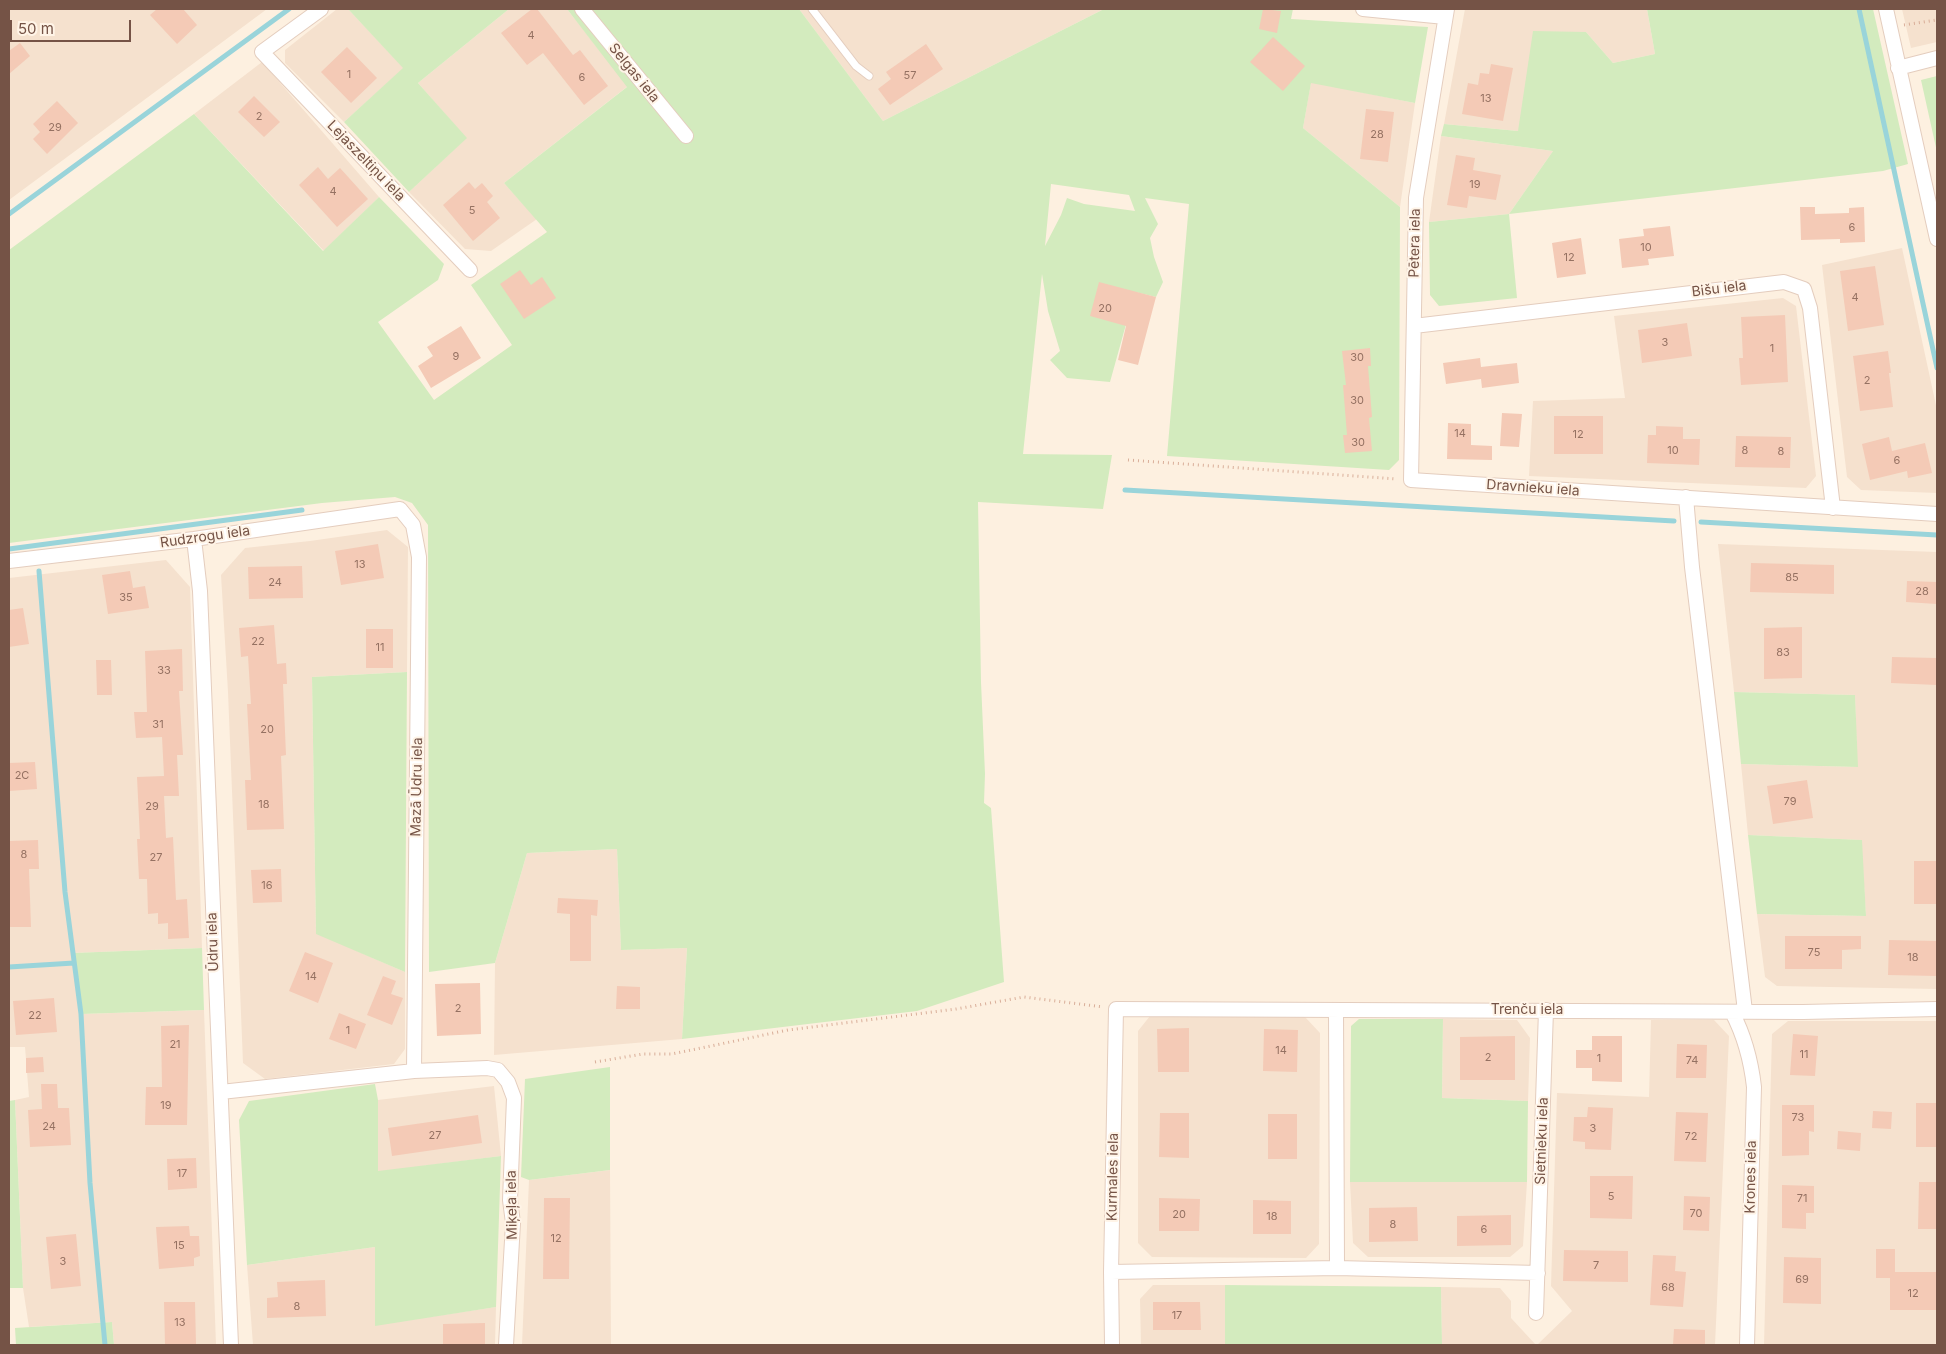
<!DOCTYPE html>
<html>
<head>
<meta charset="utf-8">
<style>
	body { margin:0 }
	#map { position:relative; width:1946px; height:1354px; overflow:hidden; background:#fdf0e0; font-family:Inter,sans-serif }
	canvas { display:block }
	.frame { position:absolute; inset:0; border:10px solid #755346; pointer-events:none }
	.scale { position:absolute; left:10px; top:20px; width:121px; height:22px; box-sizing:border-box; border:2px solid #755346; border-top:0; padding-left:6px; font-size:15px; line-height:18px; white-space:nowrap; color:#755346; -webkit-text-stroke:4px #fff4e7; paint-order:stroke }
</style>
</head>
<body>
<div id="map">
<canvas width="1946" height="1354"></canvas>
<div class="frame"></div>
<div class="scale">50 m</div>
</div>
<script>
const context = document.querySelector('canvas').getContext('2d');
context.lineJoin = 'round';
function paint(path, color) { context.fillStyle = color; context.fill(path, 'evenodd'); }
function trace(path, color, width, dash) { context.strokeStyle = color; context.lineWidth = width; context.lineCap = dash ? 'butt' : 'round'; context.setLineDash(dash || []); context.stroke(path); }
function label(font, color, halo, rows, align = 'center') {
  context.font = font + ' Inter,sans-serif'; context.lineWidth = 4; context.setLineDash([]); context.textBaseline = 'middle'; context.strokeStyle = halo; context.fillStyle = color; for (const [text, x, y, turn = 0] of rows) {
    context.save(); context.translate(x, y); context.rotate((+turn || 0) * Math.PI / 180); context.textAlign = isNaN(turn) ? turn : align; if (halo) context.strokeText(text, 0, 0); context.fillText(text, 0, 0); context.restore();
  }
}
paint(new Path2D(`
	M9,9H267L9,200Z
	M337,9H348L404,68L344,122L285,63V50Z
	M509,9H567L628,86L504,183L537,219L491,251L465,249L409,192L466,138L418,83Z
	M799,9H1104L883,121Z
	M1465,9H1647L1655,54L1613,63L1586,32L1518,131L1444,124Z
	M1902,9H1937V42L1911,48Z
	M262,62L379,197L324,251L194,114Z
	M1311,82L1415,103L1400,207L1303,128Z
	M1441,136L1553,151L1509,214L1429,222Z
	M1902,248L1937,410V493L1861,490L1847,477L1822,265Z
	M1783,298L1796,306L1816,476L1806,488L1529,476L1533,401L1625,398L1614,316Z
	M387,530L408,547L407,672L312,677L316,933L405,972V1049L394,1064L265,1079L243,1063L228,692L221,575L245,548L310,541Z
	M1718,544L1937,552V989L1777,986L1765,977L1757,914L1866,916L1861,840L1748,835L1741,764L1857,767L1855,695L1734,692Z
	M166,560L190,587L202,948L73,953L81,1014L204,1010L216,1345H114L112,1322L29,1327L23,1288L15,1100L29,1097L25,1047H9V578Z
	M617,849L621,950L687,948L682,1039L494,1055L495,963L527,853Z
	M1150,1016L1305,1017L1320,1033L1319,1244L1306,1258L1152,1257L1138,1243V1031Z
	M1443,1019L1517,1020L1530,1038L1528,1101L1442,1098Z
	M1651,1020H1714L1729,1036L1715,1345H1537L1572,1311L1551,1286L1557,1093L1649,1097Z
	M1788,1021H1937V1345H1764L1772,1034Z
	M494,1086L501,1156L377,1172L378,1100Z
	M610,1170L611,1345H522L529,1180Z
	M1350,1182H1527L1523,1246L1510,1257H1368L1353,1243Z
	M375,1247V1325L496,1307L495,1345H253L247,1265Z
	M1153,1285H1225V1345H1141L1140,1299Z
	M1441,1287L1500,1288L1511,1301V1318L1536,1345H1442Z`), '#f5e1ce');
paint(new Path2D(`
	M348,9H509L418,83L467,138L409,192L344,122L403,68Z
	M567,9H799L883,121L1104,9H1293L1291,19L1428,27L1415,103L1311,83L1303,128L1400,207L1399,460L1389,470L1167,456L1189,204L1145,198L1158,224L1150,238L1154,257L1163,282L1156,297L1135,292L1110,382L1067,378L1050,360L1060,351L1048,311L1042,274L1023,454L1112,455L1103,509L978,502L981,682L985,774L984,803L991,808L1004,982L917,1011L682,1039L687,948L621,950L617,849L527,853L495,963L429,972L428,525L412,503L395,497L322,503L9,543V250L194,114L323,251L379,197L444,264L438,280L378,322L434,400L512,345L471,285L547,232L504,183L627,87ZM1051,184L1129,195L1135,211L1084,204L1067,198L1061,215L1045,246Z
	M1647,9H1873L1908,164L1883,171L1509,214L1517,298L1439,306L1430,295L1429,222L1509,214L1553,151L1441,136L1444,124L1518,131L1533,31L1586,32L1613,63L1655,54Z
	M1937,76V152L1921,80Z
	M407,672L405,972L316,934L312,677Z
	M1734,692L1855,695L1858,767L1741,764Z
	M1748,835L1862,840L1866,916L1757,914Z
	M202,948L204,1010L81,1014L73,953Z
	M1359,1019H1443L1442,1098L1528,1101L1527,1182H1350L1351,1026Z
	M610,1067V1170L529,1180L521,1177L525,1079Z
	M375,1084L378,1100V1171L501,1156L496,1307L375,1326V1247L247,1265L239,1120L249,1101Z
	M15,1100L23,1288H9V1101Z
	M1225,1285L1441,1287L1442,1345H1225Z
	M112,1322L114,1345H16L15,1328Z`), '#d3ebbe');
trace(new Path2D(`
	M1859,9L1937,368
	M9,214L289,9
	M1125,490L1674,521
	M1701,522L1937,535
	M9,549L302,510
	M39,571L65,892L81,1014L90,1183L105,1345
	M9,967L74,963`), '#99d4da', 5);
paint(new Path2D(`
	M157,9H183L197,25L177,44L150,15Z
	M532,9H537L573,55L580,50L608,86L584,105L543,53L527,65L501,33Z
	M1263,9L1281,11L1277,33L1259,29Z
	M1273,37L1305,66L1283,91L1250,62Z
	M20,43L30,56L9,74V51Z
	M926,44L943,69L890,105L878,89L891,79L886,72Z
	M347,47L377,78L351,103L321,72Z
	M1491,64L1513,68L1503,121L1462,114L1468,83L1478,85L1480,73L1489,74Z
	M254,96L280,122L264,137L238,112Z
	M57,101L78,123L47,154L33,139L40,132L33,124Z
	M1366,109L1394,112L1388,162L1360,159Z
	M1456,155L1475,158L1473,170L1501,175L1496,200L1469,196L1467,208L1447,205Z
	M318,167L328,179L340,168L368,199L337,227L299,185Z
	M469,182L475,189L482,183L493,196L487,202L500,218L473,241L443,205Z
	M1800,207H1815V214L1849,213V208L1864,207L1865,242L1840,243V239L1801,240Z
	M1670,226L1674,256L1648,259L1649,265L1622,268L1619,239L1644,236L1643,229Z
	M1581,238L1586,274L1557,278L1552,243Z
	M1875,266L1884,325L1848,331L1840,271Z
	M520,270L531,285L542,277L556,298L524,319L500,284Z
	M1099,282L1156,297L1138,365L1118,360L1126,326L1090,316Z
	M1785,315L1788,382L1741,385L1739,358H1743L1741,317Z
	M1687,323L1692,356L1642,363L1638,330Z
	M461,326L481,358L431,388L418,366L433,356L427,347Z
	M1370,348L1371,366H1368L1372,417L1369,418L1372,451L1345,453L1343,435H1347L1343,385H1346L1342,351Z
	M1888,351L1891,373H1889L1893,407L1860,411L1853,356Z
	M1480,358L1481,367L1517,363L1519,383L1482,388L1481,379L1446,384L1443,363Z
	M1502,413L1522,414L1519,447L1500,446Z
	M1554,416H1603V454H1554Z
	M1448,423L1471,424V445L1492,446V460L1447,459Z
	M1656,426L1683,427V439H1700L1699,465L1647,463L1648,435H1656Z
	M1736,436L1791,437L1790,468L1735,467Z
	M1889,437L1892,451L1925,443L1932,473L1908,478L1907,471L1870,480L1862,444Z
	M378,544L384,578L341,585L335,551Z
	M1751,563L1834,565V594L1750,592Z
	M302,566L303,598L249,599L248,567Z
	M130,571L133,588L145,586L149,608L108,614L102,575Z
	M1907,581L1937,582V604L1906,602Z
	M23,608L29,644L9,647V610Z
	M274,625L277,664L286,663L287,684H283L286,755L281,756L284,829L247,830L245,780H251L247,704H251L248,656L241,657L239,628Z
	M1802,627V678L1764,679V628Z
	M366,629H393V668H366Z
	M182,649L183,691H179L183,755H177L179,796H164L166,838L173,837L176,900L187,899L189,938L168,939V923L158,924V913L148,914L147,879H139L137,839H140L137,777L164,776L162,737L136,738L134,712H147L145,651Z
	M1892,657L1937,658V685L1891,683Z
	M96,660H111L112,695H97Z
	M35,762L37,789L9,791V763Z
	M1807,780L1813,818L1773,824L1767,786Z
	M38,840L39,869H29L31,927H9V841Z
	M1914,861H1937V904H1914Z
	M281,869L282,902L253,903L251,870Z
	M558,898L598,900L597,916L591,915V961H570V914L557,913Z
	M1785,936H1861V949L1842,950V969H1785Z
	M1889,940L1937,941V976L1888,975Z
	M305,952L333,963L318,1003L289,991Z
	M383,976L396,981L391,994L403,998L392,1025L367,1015Z
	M480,983L481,1034L437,1036L435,984Z
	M617,986L640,987V1009H616Z
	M54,998L57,1032L16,1035L13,1001Z
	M339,1013L366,1024L356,1049L329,1039Z
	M189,1025L187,1125H145L146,1087H162L161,1026Z
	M1189,1028V1072H1158L1157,1029Z
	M1264,1029L1298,1030L1297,1072L1263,1071Z
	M1793,1034L1818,1036L1815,1076L1790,1075Z
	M1515,1036V1080H1460V1037Z
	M1592,1036H1622V1082L1592,1081V1068H1576V1050H1592Z
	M1677,1044L1707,1045L1706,1078H1676Z
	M43,1057L44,1072L26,1073V1058Z
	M41,1084H57L58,1108H69L71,1145L30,1147L28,1110L42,1109Z
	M1916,1103H1937V1147H1916Z
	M1782,1105H1814V1132L1809,1131V1155L1782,1156Z
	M1588,1107L1613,1108L1611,1150L1585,1149V1142L1573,1141L1574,1117H1587Z
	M1873,1111L1892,1112L1891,1129L1872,1128Z
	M1676,1112L1708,1113L1706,1162L1674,1161Z
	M1160,1113H1189V1158L1159,1157Z
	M1268,1114H1297V1159H1268Z
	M478,1115L482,1143L392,1156L388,1128Z
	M1838,1131L1861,1133L1860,1151L1837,1149Z
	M196,1158L197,1188L168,1190L167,1159Z
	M1590,1176H1633L1632,1219L1590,1218Z
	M1919,1182H1937V1229H1918Z
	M1782,1185L1814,1186V1213H1806V1229L1782,1228Z
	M1684,1196L1710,1197L1709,1231L1683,1230Z
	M544,1198H570L569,1279H543Z
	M1159,1198L1200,1199L1199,1231H1159Z
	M1253,1200L1291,1201V1234H1253Z
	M1417,1207L1418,1241L1369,1242V1208Z
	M1511,1215V1245L1457,1246V1216Z
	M189,1226L190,1236H199L200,1256L194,1258V1266L159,1269L156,1227Z
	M76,1234L81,1286L51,1289L46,1237Z
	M1876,1249H1895V1272H1937V1310H1890V1278H1876Z
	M1564,1250L1628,1251V1282L1563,1281Z
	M1653,1255L1676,1256L1675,1271L1686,1272L1683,1307L1650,1305Z
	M1784,1257L1821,1258V1304L1783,1303Z
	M325,1280L326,1316L267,1318V1298L278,1297L277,1282Z
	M164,1302H195L196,1344L165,1345Z
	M1153,1302H1200L1201,1330H1153Z
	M485,1323V1345H443V1324Z
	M1674,1329L1705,1330V1345H1673Z`), '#f4cab6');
const service = new Path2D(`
	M812,9L856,66L869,76`);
const minor = new Path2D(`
	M321,9L262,52L470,270
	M582,9L686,136
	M1363,9L1445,17
	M1447,9L1416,198L1411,480L1937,514
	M1886,9L1937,239
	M1898,68L1937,58
	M1414,326L1784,282L1804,289L1810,308L1833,508
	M1686,497L1692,567L1745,1011
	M194,539L200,591L231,1345
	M9,561L194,539L400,509L413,525L419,557L414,1071
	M1732,1012C1744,1035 1751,1060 1754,1087L1747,1345
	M221,1092L414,1071L487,1068L498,1070L508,1082L514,1098L510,1200L513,1223L506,1345
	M1337,1268L1538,1273
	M1111,1272L1337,1268L1336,1010
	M1536,1313L1546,1010
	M1112,1345L1111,1272L1116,1009L1803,1012L1937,1009`);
trace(service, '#e4cdbe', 9);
trace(minor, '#e4cdbe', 16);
trace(new Path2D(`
	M1904,25L1937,20
	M1128,460L1397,479
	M595,1062L643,1054H672L788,1030L956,1009L1024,997L1103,1007`), '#d9ae99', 3, [1, 4]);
trace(service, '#fff', 7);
trace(minor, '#fff', 14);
label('11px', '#957162', null, [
	["4",531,36],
	["1",349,75],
	["57",910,76],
	["6",582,78],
	["13",1486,99],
	["2",259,117],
	["29",55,128],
	["28",1377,135],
	["19",1475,185],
	["4",333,192],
	["5",472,211],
	["6",1852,228],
	["10",1646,248],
	["12",1569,258],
	["4",1855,298],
	["20",1105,309],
	["3",1665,343],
	["1",1772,349],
	["9",456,357],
	["30",1357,358],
	["2",1867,381],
	["30",1357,401],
	["14",1460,434],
	["12",1578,435],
	["30",1358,443],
	["10",1673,451],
	["8",1745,451],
	["8",1781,452],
	["6",1897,461],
	["13",360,565],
	["85",1792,578],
	["24",275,583],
	["28",1922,592],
	["35",126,598],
	["22",258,642],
	["11",380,648],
	["83",1783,653],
	["33",164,671],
	["31",158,725],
	["20",267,730],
	["2C",22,776],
	["79",1790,802],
	["18",264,805],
	["29",152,807],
	["8",24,855],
	["27",156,858],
	["16",267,886],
	["75",1814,953],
	["18",1913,958],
	["14",311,977],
	["2",458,1009],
	["22",35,1016],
	["1",348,1031],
	["21",175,1045],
	["14",1281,1051],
	["11",1804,1055],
	["2",1488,1058],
	["1",1599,1059],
	["74",1692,1061],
	["19",166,1106],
	["73",1798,1118],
	["24",49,1127],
	["3",1593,1129],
	["27",435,1136],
	["72",1691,1137],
	["17",182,1174],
	["5",1611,1197],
	["71",1802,1199],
	["70",1696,1214],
	["20",1179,1215],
	["18",1272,1217],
	["8",1393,1225],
	["6",1484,1230],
	["12",556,1239],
	["15",179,1246],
	["3",63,1262],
	["7",1596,1266],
	["69",1802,1280],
	["68",1668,1288],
	["12",1913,1294],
	["8",297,1307],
	["17",1177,1316],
	["13",180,1323]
]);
label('14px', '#755346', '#fff4e7', [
	["Selgas iela",634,73,51],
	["Lejaszeltiņu iela",366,161,46],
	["Pētera iela",1415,243,-89],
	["Bišu iela",1719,289,-7],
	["Dravnieku iela",1533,488,4],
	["Rudzrogu iela",205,537,-8],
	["Mazā Ūdru iela",417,787,-89],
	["Ūdru iela",213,942,-92],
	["Trenču iela",1527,1010],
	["Sietnieku iela",1542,1141,-88],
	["Kurmales iela",1113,1177,-89],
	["Krones iela",1751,1177,-89],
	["Miķeļa iela",512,1205,-91]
]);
</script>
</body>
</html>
